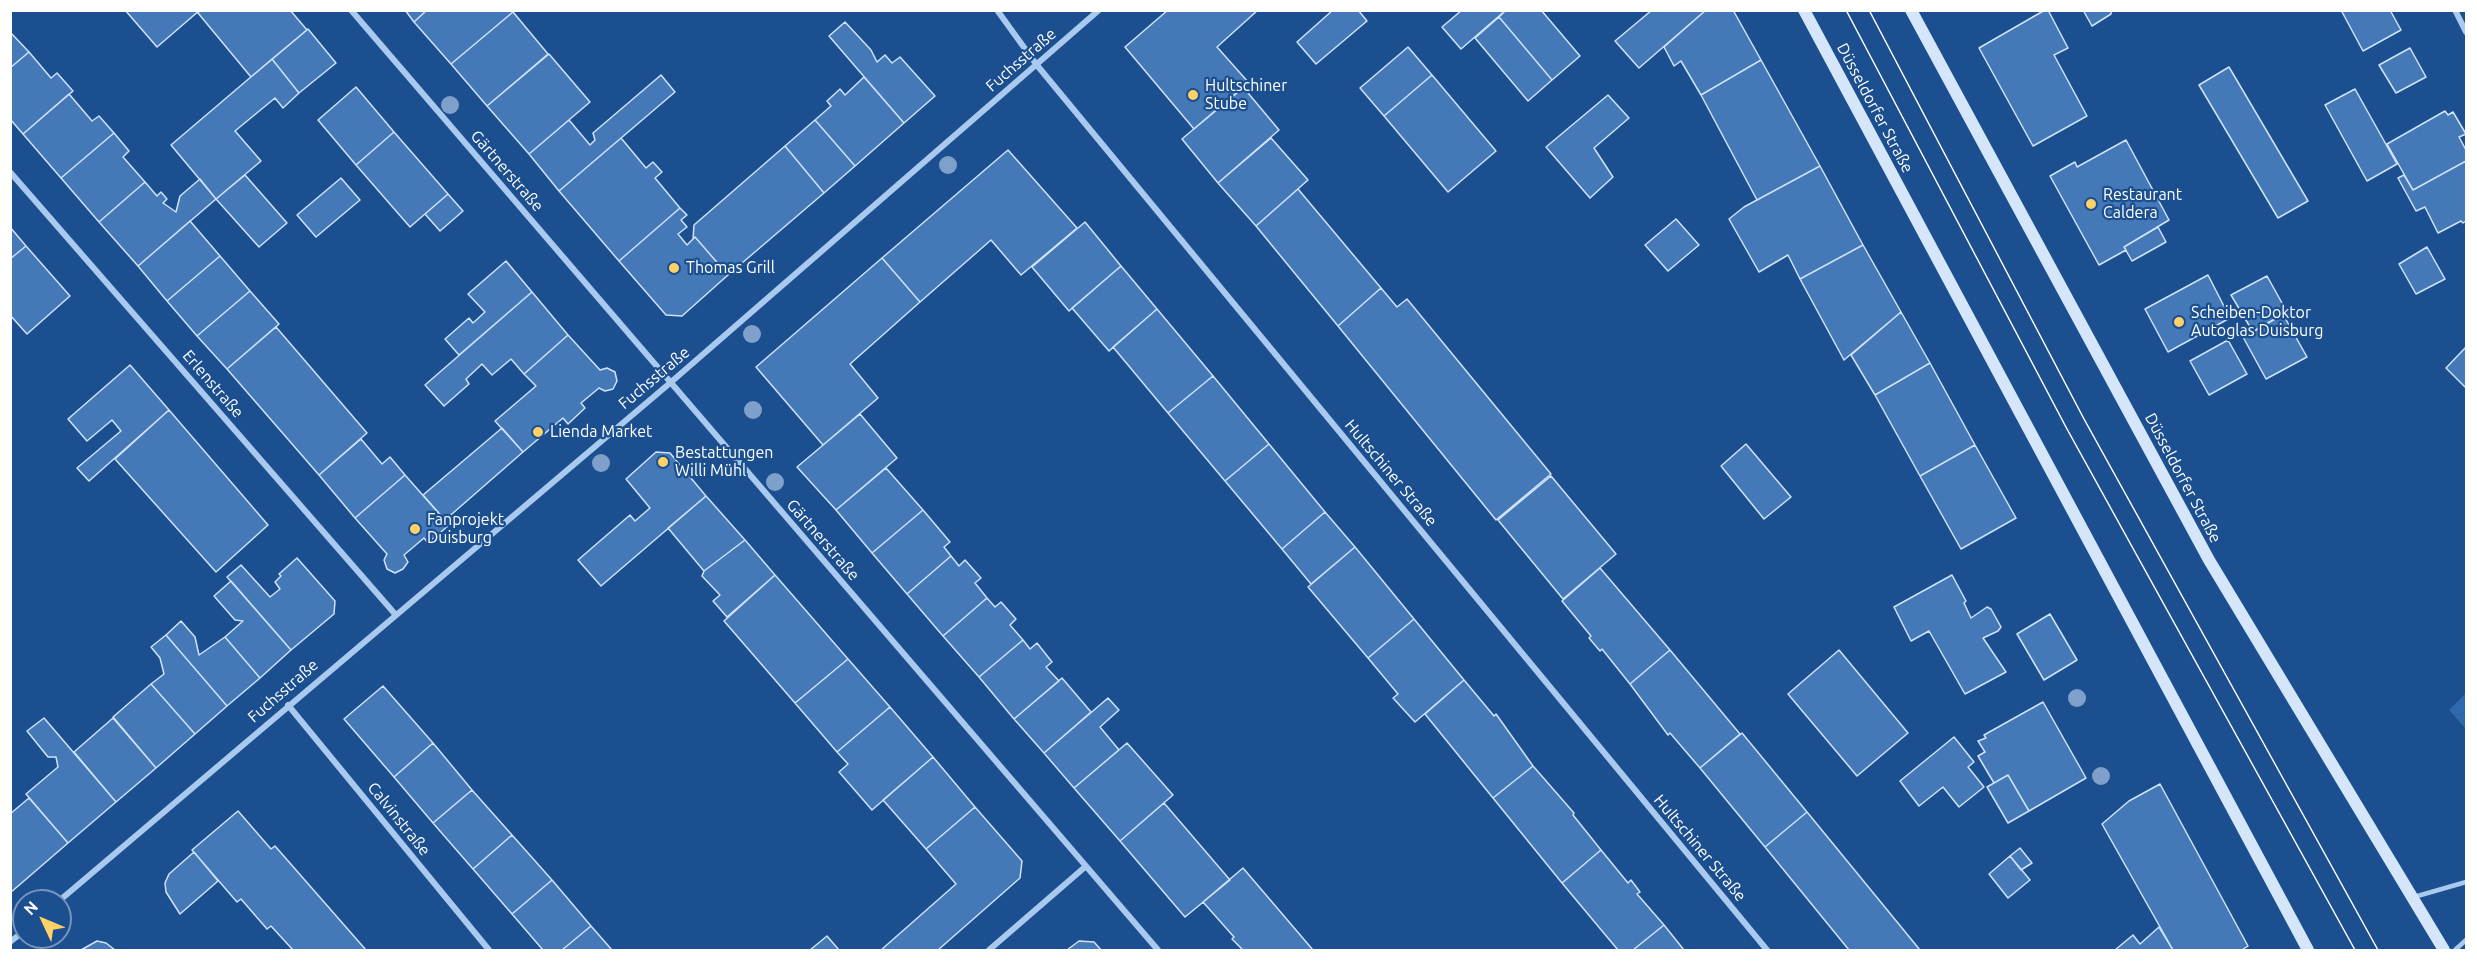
<!DOCTYPE html>
<html>
<head>
<meta charset="utf-8">
<style>
	body { margin:0 }
	#map { position:relative; width:2477px; height:961px; overflow:hidden; background:#1b4f8f; font-family:Ubuntu,sans-serif }
	canvas { display:block }
	.frame { position:absolute; inset:0; border:12px solid #fff; pointer-events:none }
	.north { position:absolute; left:12px; top:889px; width:60px; height:60px; box-sizing:border-box; background:#1b4f8f; border:2px solid #7695bc; border-radius:50%; rotate:314deg; font-size:16px; font-weight:700; line-height:24px; text-align:center; color:#fff }
	.north::after { content:''; display:block; margin:auto; width:21px; height:27px; background:#ffd166; clip-path:polygon(50% 0,100% 100%,50% 72%,0 100%) }
</style>
</head>
<body>
<div id="map">
<canvas width="2477" height="961"></canvas>
<div class="frame"></div>
<div class="north">N</div>
</div>
<script>
const context = document.querySelector('canvas').getContext('2d');
context.lineJoin = 'round';
function paint(path, color) { context.fillStyle = color; context.fill(path, 'evenodd'); }
function trace(path, color, width, dash) { context.strokeStyle = color; context.lineWidth = width; context.lineCap = dash ? 'butt' : 'round'; context.setLineDash(dash || []); context.stroke(path); }
function label(font, color, halo, rows, align = 'center') {
  context.font = font + ' Ubuntu,sans-serif'; context.lineWidth = 4.5; context.setLineDash([]); context.textBaseline = 'middle'; context.strokeStyle = halo; context.fillStyle = color; for (const [text, x, y, turn = 0] of rows) {
    context.save(); context.translate(x, y); context.rotate((+turn || 0) * Math.PI / 180); context.textAlign = isNaN(turn) ? turn : align; if (halo) context.strokeText(text, 0, 0); context.fillText(text, 0, 0); context.restore();
  }
}
paint(new Path2D(`
	M2466,693V729L2449,710Z`), '#2e69ad');
const building = new Path2D(`
	M125,10H200L157,47Z
	M200,10H290L307,30L251,77L198,13Z
	M405,10H427L414,22Z
	M427,10H511L513,12L451,64L414,22Z
	M1168,10H1258L1217,47L1249,83L1194,129L1125,47Z
	M1333,10H1358L1367,21L1316,64L1297,42Z
	M1462,10H1506L1461,49L1442,27Z
	M1506,10H1541L1580,56L1552,80L1499,17Z
	M1652,10H1706L1639,68L1615,41Z
	M1706,10H1733L1761,60L1701,95L1681,61L1674,66L1664,47Z
	M2045,10H2048L2068,48L2054,55L2087,116L2033,146L1979,48Z
	M2083,10H2111V14L2092,26Z
	M2341,10H2390L2401,30L2363,51Z
	M513,12L548,54L487,106L451,64Z
	M1499,17L1552,80L1528,101L1475,38Z
	M845,22L871,50L877,62L885,55L892,63L900,57L935,96L904,123L829,36Z
	M308,29L336,63L299,93L272,59Z
	M10,32L29,52L10,68Z
	M1408,47L1432,75L1384,116L1360,88Z
	M2410,48L2426,77L2396,93L2379,65Z
	M29,52L51,78L57,73L73,91L23,134L10,119V68Z
	M549,54L590,102L529,154L487,106Z
	M272,59L299,93L283,108L275,98L235,131L261,161L216,199L171,145Z
	M1761,60L1820,166L1757,200L1701,95Z
	M2229,67L2308,201L2278,218L2199,85Z
	M661,75L675,92L559,191L529,154L569,120L590,145L595,140L593,133Z
	M1432,75L1496,151L1448,192L1384,116Z
	M864,77L904,123L855,166L815,120L831,106L827,101L840,89L845,95Z
	M356,87L394,132L356,165L318,120Z
	M1243,87L1279,130L1218,183L1182,139Z
	M2355,89L2397,164L2367,181L2325,105Z
	M69,94L92,121L99,116L114,133L61,178L23,134Z
	M1608,95L1629,118L1594,148L1613,177L1590,198L1546,147Z
	M2445,111L2448,115L2453,112L2466,134L2459,137L2466,150V161L2413,190L2387,144Z
	M815,120L855,166L824,193L785,146Z
	M394,132L448,194L410,227L356,165Z
	M114,133L129,151L123,157L145,182L99,222L61,178Z
	M621,138L646,168L653,162L662,172L655,178L680,208L619,261L559,191Z
	M1271,138L1308,180L1256,226L1218,183Z
	M2126,140L2169,220L2124,247L2126,250L2099,265L2050,176L2075,162L2077,167Z
	M785,146L824,193L728,275L695,237L693,239L694,225Z
	M1008,150L1077,228L1021,275L991,240L920,302L882,258Z
	M2466,161V221L2463,223L2461,221L2438,233L2425,207L2416,211L2398,178L2404,175L2413,190Z
	M1820,166L1863,245L1800,279L1788,255L1759,272L1729,219L1744,207Z
	M245,175L287,223L259,247L216,199Z
	M341,178L360,200L316,237L297,215Z
	M200,179L216,199L138,266L99,222L145,182L157,196L161,192L167,199L163,203L176,212L180,196Z
	M1298,189L1381,288L1338,326L1256,226Z
	M448,194L463,211L440,231L425,214Z
	M680,208L687,215L681,220L687,227L678,234L687,245L695,237L728,275L682,316L666,315L619,261Z
	M1676,219L1699,245L1668,271L1645,245Z
	M190,221L220,256L167,301L138,266Z
	M1085,222L1121,266L1069,311L1032,267Z
	M10,227L26,246L10,259Z
	M2158,227L2166,242L2132,261L2124,247Z
	M1863,245L1901,312L1844,360L1800,279Z
	M26,246L70,296L27,334L10,315V259Z
	M2427,247L2445,279L2416,294L2399,264Z
	M220,256L250,291L197,336L167,301Z
	M882,258L920,302L850,364L878,398L823,445L756,367Z
	M506,261L532,292L459,355L445,339L469,318L473,323L485,312L468,294Z
	M1121,266L1157,309L1109,351L1072,308Z
	M2208,275L2230,318L2168,352L2145,309Z
	M2267,276L2287,312L2253,332L2231,295Z
	M1381,288L1397,307L1407,299L1551,474L1496,520L1338,326Z
	M250,291L279,324L227,369L197,336Z
	M532,292L568,335L524,374L511,359L492,375L482,364L466,379L469,384L444,406L425,385Z
	M1157,309L1213,376L1168,413L1113,347Z
	M1901,312L1930,363L1875,395L1851,355Z
	M2287,312L2284,316L2307,357L2266,379L2243,337Z
	M276,327L367,433L319,475L227,369Z
	M568,335L600,370L607,368L615,372L617,381L613,389L605,391L599,388L581,403L585,408L568,424L563,418L523,452L495,421L536,386L524,374Z
	M2228,340L2247,374L2209,395L2190,361Z
	M2466,347V388L2446,368Z
	M1930,363L1975,445L1920,476L1875,395Z
	M130,365L169,410L89,481L77,468L121,431L112,420L87,441L68,419Z
	M1213,376L1269,444L1225,481L1168,413Z
	M169,410L268,525L216,572L115,459Z
	M860,414L897,458L836,510L797,467Z
	M502,428L523,452L445,520L423,495Z
	M361,439L382,464L390,457L405,475L355,518L319,475Z
	M1269,444L1325,512L1282,549L1225,481Z
	M1746,444L1791,497L1764,519L1721,466Z
	M1975,445L2016,518L1961,549L1920,476Z
	M656,452L670,453L706,496L601,586L578,560L630,515L635,521L650,508L626,479Z
	M886,468L923,510L872,553L836,510Z
	M405,475L449,525L428,543L424,538L404,555L408,562L403,569L395,573L387,569L384,560L387,554L355,518Z
	M1551,476L1616,554L1563,599L1498,520Z
	M706,496L745,540L704,571L668,528Z
	M923,510L950,542L944,547L951,556L907,594L872,553Z
	M1325,512L1355,547L1311,584L1282,549Z
	M745,540L775,575L727,617L713,601L720,595L702,576L704,571Z
	M1355,547L1414,619L1368,658L1308,587Z
	M951,556L959,566L965,560L981,578L975,583L987,598L943,636L907,594Z
	M297,558L335,601L334,614L291,650L227,577L241,565L270,597L280,589L275,582L281,576L279,574Z
	M1600,568L1670,650L1630,684L1602,649L1600,651L1589,638L1591,636L1562,601Z
	M775,575L848,659L795,703L724,621Z
	M1952,575L1966,601L1964,603L1971,618L1987,607L1991,609L2001,627L1998,631L1983,638L2006,672L1965,694L1929,631L1911,641L1894,607Z
	M231,581L291,650L260,678L225,637L243,621L235,620L214,596Z
	M987,598L995,607L1001,602L1016,619L1010,625L1023,640L979,677L943,636Z
	M2050,614L2077,660L2044,680L2017,634Z
	M1414,619L1464,680L1415,722L1393,698L1398,694L1368,658Z
	M181,621L195,637L199,655L225,637L260,678L227,706L166,635Z
	M166,635L227,706L195,734L151,684L164,674L160,658L151,647Z
	M1023,640L1030,649L1037,643L1052,662L1046,667L1059,681L1014,719L979,677Z
	M1670,650L1740,734L1700,768L1670,733L1668,735L1630,684Z
	M1839,650L1908,733L1857,776L1788,694Z
	M848,659L890,707L837,752L795,703Z
	M1062,678L1091,712L1044,753L1014,719Z
	M1464,680L1494,716L1496,714L1533,766L1493,798L1425,714Z
	M151,684L195,734L156,768L113,717Z
	M383,686L433,743L394,777L344,719Z
	M1108,698L1119,710L1100,727L1119,750L1074,788L1044,753Z
	M2043,702L2086,778L2029,811L2008,775L1994,783L1978,756L1985,752L1978,741L1986,738L1984,735Z
	M890,707L933,757L872,810L839,772L848,764L837,752Z
	M44,718L116,802L68,843L26,794L58,767L56,757H48L27,731Z
	M113,718L156,768L116,802L74,752Z
	M1742,733L1807,812L1765,847L1700,768Z
	M1954,737L1974,762L1968,767L1984,787L1959,807L1943,787L1919,806L1900,781Z
	M433,743L472,790L433,823L394,777Z
	M1127,743L1173,795L1120,841L1074,788Z
	M933,757L975,807L926,849L883,800Z
	M1533,766L1574,813L1573,815L1601,850L1562,883L1493,798Z
	M2008,775L2029,811L2008,823L1987,787Z
	M2160,784L2248,946L2242,950H2173L2102,824L2129,801Z
	M472,790L512,835L473,869L433,823Z
	M29,798L68,843L10,893V814Z
	M1164,803L1230,880L1185,917L1120,841Z
	M975,807L1022,861L1020,878L938,950H881L956,884L926,849Z
	M238,811L271,849L275,846L366,950H293L271,926L267,929L241,899L237,902L192,850Z
	M1807,812L1920,950H1849L1765,847Z
	M512,835L552,880L512,914L473,869Z
	M2020,848L2032,863L2021,870L2010,856Z
	M1601,850L1628,883L1631,880L1640,892L1637,894L1664,925L1633,950H1618L1562,883Z
	M194,852L218,881L180,914L166,892L165,883L169,874Z
	M2010,856L2030,880L2008,898L1989,874Z
	M1243,868L1313,950H1243L1232,939L1234,937L1203,902Z
	M552,880L591,926L562,950H543L512,914Z
	M1664,925L1684,950H1633Z
	M591,926L612,950H562Z
	M2159,927L2173,950H2115L2133,935L2140,944Z
	M827,936L839,950H810Z
	M97,941L106,943L115,950H81Z
	M1079,941L1094,942L1101,950H1067Z`);
paint(building, '#4478b7');
trace(building, '#cfe3fa', 1.5);
trace(new Path2D(`
	M2414,897L2466,882
	M2455,950L2466,940`), '#a9c9ee', 4.5);
trace(new Path2D(`
	M351,10L1158,950
	M997,10L1036,64L1767,950
	M2455,10L2466,32
	M10,172L395,614
	M288,705L489,950
	M59,901L670,383L1099,10
	M10,942L24,931
	M989,950L1085,867`), '#a9c9ee', 6);
trace(new Path2D(`
	M1804,10L2308,950
	M1911,10L2209,560L2444,950`), '#d6e6fa', 12);
trace(new Path2D(`
	M1846,10L2067,429L2355,950
	M1869,10L2084,419L2378,950`), '#fff', 1.5);
context.fillStyle = '#7ea0ca';
for (const [x, y] of [
	[450,105],
	[948,165],
	[752,334],
	[753,410],
	[601,463],
	[775,482],
	[2077,698],
	[2101,776]
]) { context.beginPath(); context.arc(x, y, 9, 0, 2 * Math.PI); context.fill(); }
for (const [x, y, r, color] of [
	[1193,95,6,"#ffd166"],
	[2091,204,6,"#ffd166"],
	[674,268,6,"#ffd166"],
	[2179,322,6,"#ffd166"],
	[538,432,6,"#ffd166"],
	[663,462,6,"#ffd166"],
	[415,529,6,"#ffd166"]
]) { const dot = new Path2D(); dot.arc(x, y, r, 0, 2 * Math.PI); context.fillStyle = color; context.fill(dot); trace(dot, '#1b4f8f', 2); }
label('16px', '#fff', '#1b4f8f', [
	["Fuchsstraße",1021,60,-41],
	["Düsseldorfer Straße",1875,108,62],
	["Gärtnerstraße",507,171,49],
	["Fuchsstraße",654,378,-40],
	["Erlenstraße",213,384,49],
	["Hultschiner Straße",1391,473,50],
	["Düsseldorfer Straße",2183,478,62],
	["Gärtnerstraße",823,540,49],
	["Fuchsstraße",283,691,-41],
	["Calvinstraße",399,819,51],
	["Hultschiner Straße",1700,848,50]
]);
label('16px', '#fff', '#1b4f8f', [
	["Hultschiner",1205,86],
	["Stube",1205,104],
	["Restaurant",2103,195],
	["Caldera",2103,213],
	["Thomas Grill",686,268],
	["Scheiben-Doktor",2191,313],
	["Autoglas Duisburg",2191,331],
	["Lienda Market",550,432],
	["Bestattungen",675,453],
	["Willi Mühl",675,471],
	["Fanprojekt",427,520],
	["Duisburg",427,538]
], 'left');
</script>
</body>
</html>
